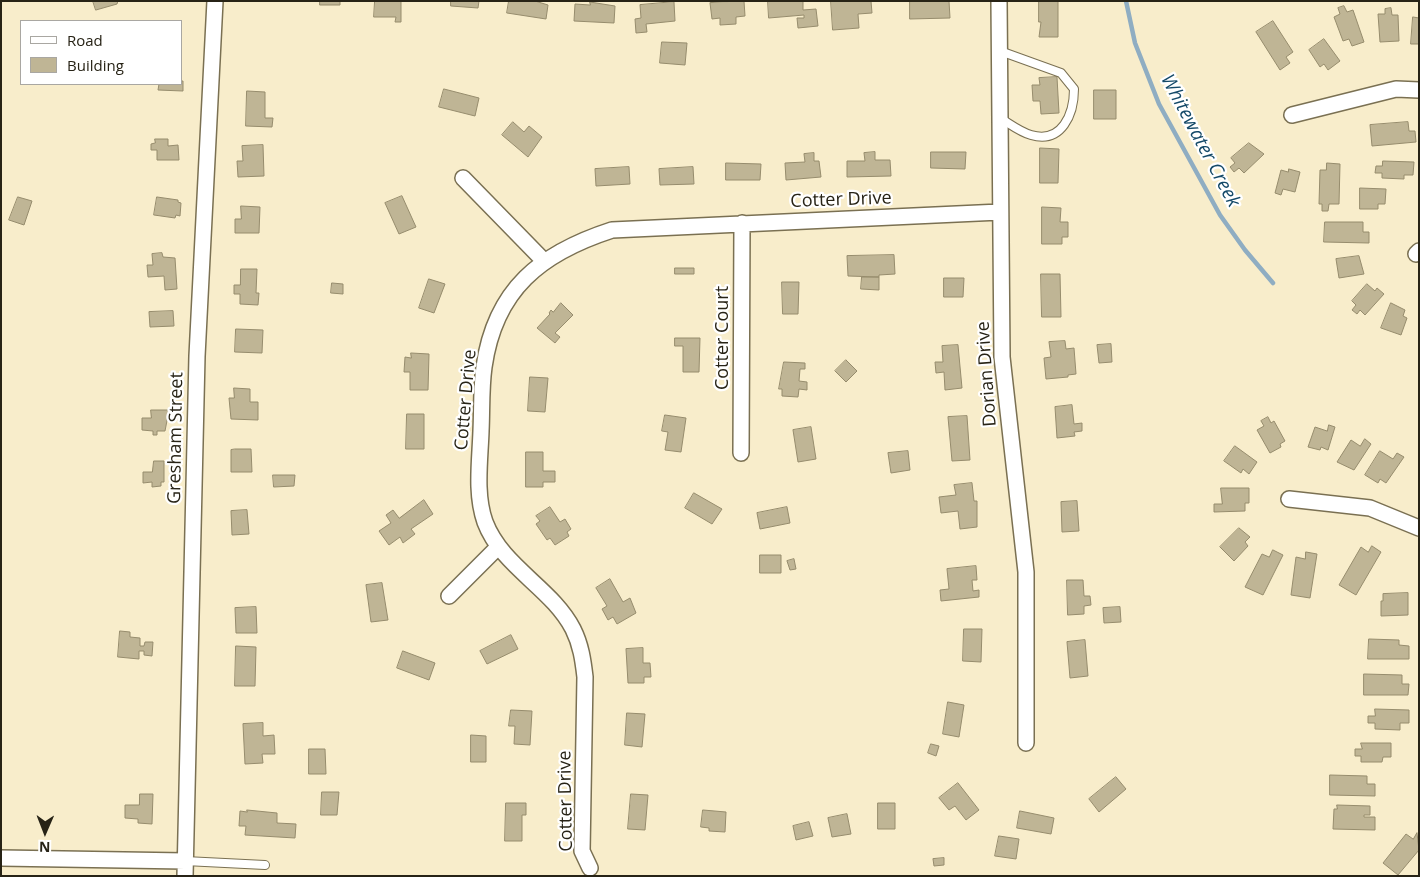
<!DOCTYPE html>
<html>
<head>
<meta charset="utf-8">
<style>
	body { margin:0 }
	#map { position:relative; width:1420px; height:877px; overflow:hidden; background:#f8edcb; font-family:"Open Sans",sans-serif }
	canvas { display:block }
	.frame { position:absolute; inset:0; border:2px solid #272316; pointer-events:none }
	.legend { position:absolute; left:20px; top:20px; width:162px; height:65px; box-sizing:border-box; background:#fff; border:1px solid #a9a7a2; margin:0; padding:6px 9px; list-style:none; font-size:15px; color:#272316 }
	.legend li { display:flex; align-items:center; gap:10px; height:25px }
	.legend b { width:25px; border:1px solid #a9a7a2 }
	.north { position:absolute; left:20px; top:807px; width:50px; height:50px; -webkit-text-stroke:4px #fff; paint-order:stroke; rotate:181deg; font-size:14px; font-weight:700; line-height:20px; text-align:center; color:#272316 }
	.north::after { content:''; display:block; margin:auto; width:18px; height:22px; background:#272316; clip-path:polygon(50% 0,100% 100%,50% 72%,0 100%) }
</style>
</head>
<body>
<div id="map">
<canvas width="1420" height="877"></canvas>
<div class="frame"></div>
<ul class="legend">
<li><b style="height:6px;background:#fff"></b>Road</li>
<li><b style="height:14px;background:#bfb595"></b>Building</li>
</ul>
<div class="north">N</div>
</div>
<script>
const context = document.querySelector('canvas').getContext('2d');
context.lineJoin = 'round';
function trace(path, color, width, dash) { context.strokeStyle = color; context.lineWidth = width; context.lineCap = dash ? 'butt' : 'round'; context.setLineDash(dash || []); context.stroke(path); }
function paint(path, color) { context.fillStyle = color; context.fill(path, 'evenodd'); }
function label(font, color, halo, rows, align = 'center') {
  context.font = font + ' "Open Sans",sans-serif'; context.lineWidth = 4.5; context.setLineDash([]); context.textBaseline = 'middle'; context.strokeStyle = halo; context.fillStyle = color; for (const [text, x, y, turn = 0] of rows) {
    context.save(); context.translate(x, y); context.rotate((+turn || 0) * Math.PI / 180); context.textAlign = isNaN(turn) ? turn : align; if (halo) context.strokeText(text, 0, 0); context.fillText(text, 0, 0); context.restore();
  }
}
trace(new Path2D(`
	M1126,1L1135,43L1159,104L1220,215L1245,250L1273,283`), '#8fadc2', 4.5);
const building = new Path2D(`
	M93,1H118L117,4L96,10Z
	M320,1H340V5H320Z
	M375,1H401V22H395L396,17H374Z
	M451,1H479L478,8L451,6Z
	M509,1H535L548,5L546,19L507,13Z
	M744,1L745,16L736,17V24L720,25V18L712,19L710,3Z
	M768,1H803V10L816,9L818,26L798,28L797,18H804V15L769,18Z
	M831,1H871L872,13L858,14L859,28L833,30Z
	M910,1H949L950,18L910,19Z
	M1039,1H1058V37H1039L1041,22H1039Z
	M590,2L615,6L614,23L574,21L575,4L590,5Z
	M674,2L675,21L646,24L647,32L636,33L635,19L641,18L640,5Z
	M1344,6L1347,12L1353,10L1364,42L1352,46L1349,39L1343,41L1334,17L1340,14L1338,8Z
	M1391,8L1392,15H1398L1399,41L1380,42L1378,14H1385V9Z
	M1413,17L1419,18V44H1411Z
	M1273,21L1293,52L1286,57L1290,63L1280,70L1256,32Z
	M1324,39L1340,61L1328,70L1324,64L1320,67L1309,50Z
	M662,42L687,43L685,65L660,63Z
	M1057,77L1059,113L1041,114L1040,101H1033L1032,85H1040L1039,78Z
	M181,81H183V91L158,90L159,84H181Z
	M444,89L479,98L475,116L439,107Z
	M1094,90H1116V119H1094Z
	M247,91L265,92V118H273L272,127L246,126Z
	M513,122L524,132L529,126L542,137L528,157L502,135Z
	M1408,122L1409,131H1415L1416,142L1372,146L1370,125Z
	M155,139H168V146L178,145L179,160H157V150H151V144L155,143Z
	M1249,143L1264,154L1244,173L1239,168L1234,172L1230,167L1235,163L1231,158Z
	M263,145L264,176L238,177L237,161H243L242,146Z
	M1040,148L1059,149L1058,183H1040Z
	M875,152V160H890L891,176L847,177V161H865L864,153Z
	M931,152H966L965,169L931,168Z
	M814,153V161H819L821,177L786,180L785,163L805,162L804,154Z
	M1383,161L1414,162L1413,175H1404V179L1382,178V173H1375L1376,166H1382Z
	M726,163L761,164L760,180H726Z
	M1327,163L1340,164L1339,204H1329L1328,211H1322V204H1319L1320,170H1326Z
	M629,167L630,184L596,186L595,169Z
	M693,167L694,184L660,185L659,169Z
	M1289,169L1300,172L1295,192L1283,189L1281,195L1275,193L1281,170L1288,172Z
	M1360,188L1386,189L1385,204H1378V209H1360Z
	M402,196L416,227L399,234L385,203Z
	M18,197L32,201L24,225L9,220Z
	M157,197L178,200V202L181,203L180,216L176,215L175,218L154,215Z
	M241,206L260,207L259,233H235V219H241Z
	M1042,207L1061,208L1060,222H1068V237H1062V244H1042Z
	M1325,222H1363V232H1369V243L1324,242Z
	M162,253L163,257L175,258L177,289L165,290L164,276L148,277L147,265H153L152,254Z
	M894,255L895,274L879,275V277L848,276L847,256Z
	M1359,256L1364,274L1339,278L1336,259Z
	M675,268H694V274H675Z
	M241,269H257L256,293H259L258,305L240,304V294H234V285H240Z
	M1041,274H1060L1061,317H1042Z
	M862,277H879V290L861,289Z
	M944,278H964L963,297H944Z
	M429,279L445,284L434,313L419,308Z
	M782,282H799L798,314H783Z
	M332,283L343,284V294L331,293Z
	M1367,284L1375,291L1377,288L1384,294L1365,315L1360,310L1357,314L1352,310L1356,305L1352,301Z
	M561,303L573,315L555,333L560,337L555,343L537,328L550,314L549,313L551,310L553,312Z
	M1391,303L1405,310L1403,316L1407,318L1401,335L1381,328Z
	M173,311L174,326L150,327L149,312Z
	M236,329L263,330L262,353L235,352Z
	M675,338H700L699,372H683V346H675Z
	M1065,341L1066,349L1074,348L1076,374L1068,375V377L1046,379L1044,358L1051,357L1049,342Z
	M1111,344L1112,362L1099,363L1097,345Z
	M958,345L962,388L945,390L944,372L936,373L935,362H943L942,346Z
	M411,353L429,354L428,390H410V372H404L405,357L411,358Z
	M846,360L857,371L846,382L835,371Z
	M784,362L805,363V369H800L799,381L807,382V390L799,389L798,397L782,396V389H779Z
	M530,377L548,378L545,412L528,411Z
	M234,388L250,389V402H258V420L231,419L229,398H234Z
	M1072,405L1074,424L1082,423V431L1074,432L1075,436L1057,438L1055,407Z
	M151,410H169L165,431H157V435H153V431L142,430V418H151Z
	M407,414H424V449H406Z
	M665,415L686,418L681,452L665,450L668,432L662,431Z
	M967,416L970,460L952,461L948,417Z
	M1268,417L1271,423L1274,421L1285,441L1280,444L1281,447L1270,453L1257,430L1264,426L1261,421Z
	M1329,425L1335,427L1328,450L1321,447L1320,450L1308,447L1315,427L1327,431Z
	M811,427L816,459L798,462L793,430Z
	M1365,439L1371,444L1354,470L1337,462L1351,440L1360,446Z
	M1235,446L1257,462L1249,474L1243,469L1241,473L1224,461Z
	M235,449H251L252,472H231V450Z
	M908,451L910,470L891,473L888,453Z
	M1380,451L1393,459L1397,453L1404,457L1386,483L1380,479L1378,483L1365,475Z
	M526,452H543V471H555V482H543V487H526Z
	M154,461H164V482H161V486L152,487V482L143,483V472H152Z
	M273,475H295L294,486L274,487Z
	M972,483L974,501H977V527L960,529L958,511L941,513L939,497L956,495L954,485Z
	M1221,488H1249V503H1245V511L1214,512V504H1222Z
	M694,493L722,509L712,524L685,508Z
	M424,500L433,514L411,529L415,534L403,543L400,537L389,545L379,531L391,523L386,515L393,510L399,518Z
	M1077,501L1079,531L1062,532L1061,502Z
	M550,507L560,522L565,519L571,529L567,532L569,536L555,545L550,538L547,540L536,524L540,521L536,516Z
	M787,507L790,523L760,529L757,513Z
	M247,510L249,534L232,535L231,511Z
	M1239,528L1250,537L1245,542L1248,546L1234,561L1220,547Z
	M1372,546L1381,552L1356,595L1339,585L1361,547L1368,552Z
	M1273,550L1283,555L1263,595L1245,587L1262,554L1269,557Z
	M1306,552L1317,554L1310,598L1291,595L1296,557L1305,559Z
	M760,555H781V573H760Z
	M794,559L796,569L790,570L787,561Z
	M976,566L977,580H972L973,591L979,590V597L941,601L940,590L949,589L947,569Z
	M610,579L623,602L630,598L636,613L617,624L613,617L608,620L602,609L607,606L596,588Z
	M1067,580H1083L1084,596H1090L1091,605L1084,606V614L1068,615Z
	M382,583L388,620L371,622L366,585Z
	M1408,593V615L1381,616V601H1383V594Z
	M256,607L257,633H236L235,608Z
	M1120,607L1121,622L1104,623L1103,608Z
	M964,629H982L981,662L963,661Z
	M120,631L130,632V637L140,638V646H144L145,642H153L152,656L144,655V651H139V659L118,657Z
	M511,635L518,649L487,664L480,651Z
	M1369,639L1399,640V645L1409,646V659H1368Z
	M1085,640L1088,676L1070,678L1067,642Z
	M236,646L256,647L255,686H235Z
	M643,648V663H650L651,677H644V683H628L626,649Z
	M403,651L435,663L429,680L397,668Z
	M1364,674L1402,675V684H1409L1408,695H1364Z
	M948,702L964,705L959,737L943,734Z
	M1375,709L1409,710V723H1400V730L1375,729V723H1368V716H1375Z
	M511,710L532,711L530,745L514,744L515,726H509Z
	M627,713L645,714L642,747L625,745Z
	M263,723V736L274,735L275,754H262L263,763L245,764L243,724Z
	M471,735L486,736V762H471Z
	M1361,743H1391V757H1383L1382,762H1361V756H1355V749H1362Z
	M931,744L939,746L936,756L928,753Z
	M309,749H325L326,774H309Z
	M1330,775L1367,776V784H1375V796L1330,795Z
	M1116,777L1126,789L1099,812L1089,799Z
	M958,783L979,810L966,820L955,806L949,810L939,798Z
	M322,792H339L337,815H321Z
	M140,794H153L152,824L138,823V819L125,818V805H139Z
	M631,794L648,795L645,830L628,829Z
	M506,803H526V815H522V841H505Z
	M878,803H895V829H878Z
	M1337,805L1370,806V815H1364V817H1375V830L1333,829L1334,809H1337Z
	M247,810L277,813V823L296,824L295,838L245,835L246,826H239L240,811L247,812Z
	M703,810L726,812L725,832L709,831V828L701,827Z
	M1020,811L1054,818L1051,834L1017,828Z
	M847,814L851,834L832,837L828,818Z
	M809,822L813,836L796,840L793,826Z
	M1417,833L1419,850L1398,875L1383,863L1406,834L1413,839Z
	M999,836L1019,839L1016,859L995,856Z
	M944,858V865L934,866L933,859Z`);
paint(building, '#bfb595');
trace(building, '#968c6d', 1);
const lane = new Path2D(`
	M1000,51L1061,73L1074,89C1074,114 1062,144 1031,135C1020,132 1010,124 1000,118
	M185,861L265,865`);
const street = new Path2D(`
	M999,1L1002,357L1026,572V743
	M1292,115L1396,89L1419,90
	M463,178L544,261
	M1416,254L1419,251
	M741,453L742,223
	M1289,499L1370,508L1419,528
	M449,596L498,547
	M1,858L185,861
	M590,868L582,851L585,677C583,660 581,645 573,629C552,588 502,567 485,522C475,494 480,461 481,431C482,410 481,388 484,367C495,289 541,253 612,230L1000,212
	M185,876L197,356L215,1`);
trace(lane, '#7a7052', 10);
trace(street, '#7a7052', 18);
trace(lane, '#fff', 8);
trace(street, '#fff', 15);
label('18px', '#272316', '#fff', [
	["Cotter Drive",841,200,-2],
	["Cotter Court",723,338,-90],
	["Dorian Drive",987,374,-94],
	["Cotter Drive",466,400,-85],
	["Gresham Street",176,438,-89],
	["Cotter Drive",566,801,-91]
]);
label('italic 19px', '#144968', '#fff', [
	["Whitewater Creek",1200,141,62]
]);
</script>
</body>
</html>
